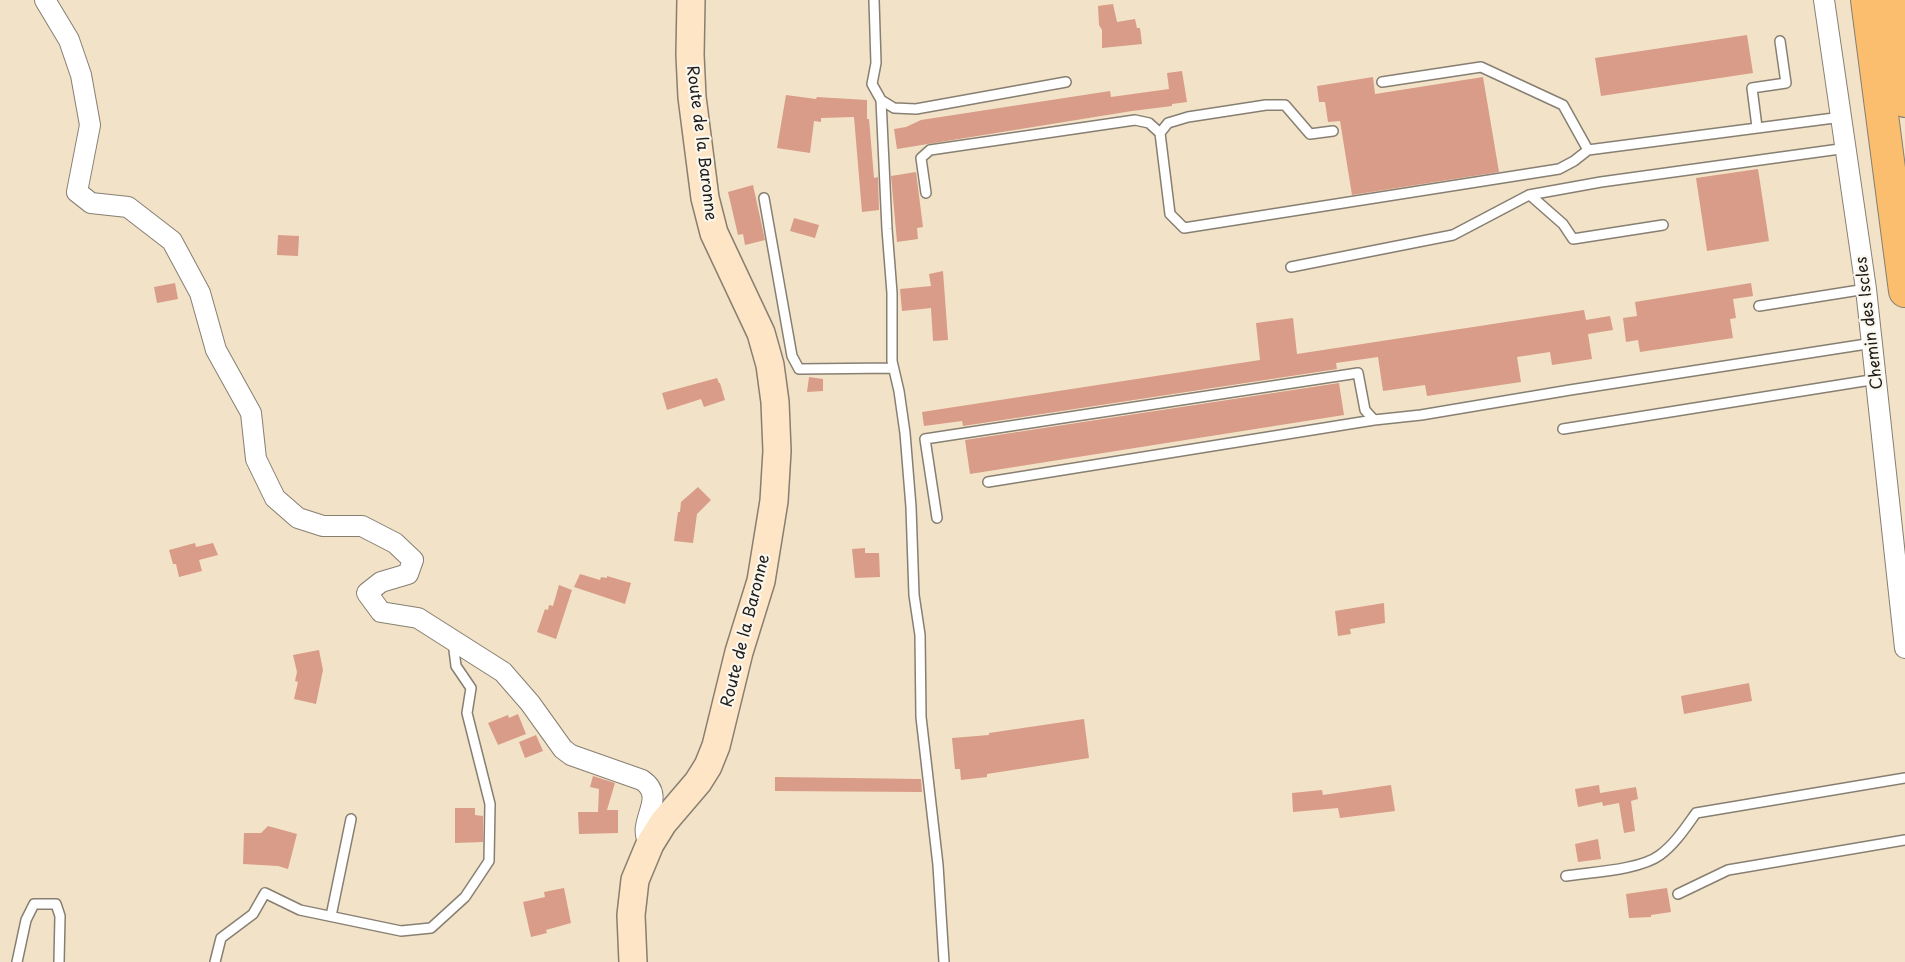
<!DOCTYPE html>
<html>
<head>
<meta charset="utf-8">
<style>
	body { margin:0 }
	canvas { display:block; background:#f2e2c7 }
</style>
</head>
<body>
<canvas width="1905" height="962"></canvas>
<script>
const context = document.querySelector('canvas').getContext('2d');
context.lineJoin = 'round';
function paint(path, color) { context.fillStyle = color; context.fill(path, 'evenodd'); }
function trace(path, color, width, dash) { context.strokeStyle = color; context.lineWidth = width; context.lineCap = dash ? 'butt' : 'round'; context.setLineDash(dash || []); context.stroke(path); }
function label(font, color, halo, rows, align = 'center') {
  context.font = font + ' "Playpen Sans",sans-serif'; context.lineWidth = 4.5; context.setLineDash([]); context.textBaseline = 'middle'; context.strokeStyle = halo; context.fillStyle = color; for (const [text, x, y, turn = 0] of rows) {
    context.save(); context.translate(x, y); context.rotate((+turn || 0) * Math.PI / 180); context.textAlign = isNaN(turn) ? turn : align; if (halo) context.strokeText(text, 0, 0); context.fillText(text, 0, 0); context.restore();
  }
}
paint(new Path2D(`
	M1113,4L1117,22L1135,19L1137,28H1140L1142,44L1102,48V30L1099,25L1098,6Z
	M1747,35L1753,73L1601,96L1595,58Z
	M1182,71L1187,102L1172,104V106L1132,111L897,149L894,129L906,127L921,120L1110,91L1111,97L1169,89L1167,73Z
	M1373,77L1375,94L1483,77L1499,172L1352,195L1340,121L1328,122L1325,102H1319L1317,86Z
	M786,95L816,99L817,97L867,100V119H869L874,178L878,177L879,210L862,212L854,117L821,118V122L814,121L810,153L777,148Z
	M1758,169L1769,241L1707,251L1696,178Z
	M916,172L923,227L917,228L918,239L897,242L891,176Z
	M753,185L765,240L745,245L743,234L738,235L728,192Z
	M794,218L819,225L815,238L790,231Z
	M278,235L299,236L298,256L277,255Z
	M943,271L948,340L933,341L931,308L902,311L900,289L931,286L929,274Z
	M175,283L178,299L157,303L154,287Z
	M1751,283L1753,296L1733,299L1736,318L1730,319L1733,338L1640,352L1638,340L1626,342L1623,318L1637,316L1635,302Z
	M1584,310L1586,320L1610,316L1613,330L1588,334L1592,359L1552,365L1550,352L1517,357L1521,382L1427,396L1425,385L1383,391L1378,357L1336,363L1337,369L963,426L962,421L924,426L922,412L1260,360L1256,323L1293,318L1297,354Z
	M809,377L823,379V391L807,392Z
	M717,378L719,383H720L725,400L704,407L701,399L667,410L662,393Z
	M1339,383L1344,415L970,474L965,440Z
	M698,487L711,500L697,514L693,543L674,541L678,512H680L681,502Z
	M195,543L196,547L213,543L218,555L199,560L202,571L179,577L176,564H173L169,550Z
	M865,548V553H879L880,577L855,578L852,549Z
	M580,574L600,580L601,577L607,578V576L631,583L625,604L574,587Z
	M559,585L572,590L556,639L537,632L545,609L548,610L549,605L553,606Z
	M1384,603L1385,623L1350,629L1351,634L1338,636L1335,611Z
	M319,650L323,670L316,704L294,699L298,682L295,681L297,672L293,655Z
	M1749,683L1752,701L1684,714L1681,696Z
	M518,714L526,734L498,745L488,723L508,715L509,718Z
	M1084,719L1089,758L987,774V777L961,780L960,769H955L952,738L989,735V733Z
	M536,735L543,751L525,758L519,742Z
	M593,776L615,783L607,810H618V833L579,834L578,812H598L599,789L590,787Z
	M775,777L921,779L922,792L775,791Z
	M1391,785L1395,811L1340,818L1338,808L1293,812L1292,793L1322,790L1323,795Z
	M1599,785L1600,793L1636,787L1638,799L1631,801L1635,831L1624,833L1619,803L1603,806L1602,802L1578,807L1575,789Z
	M455,808H475V815L483,816V842L455,843Z
	M268,826L297,834L288,869L278,866L243,864L244,833H261Z
	M1598,839L1601,859L1578,862L1575,844Z
	M564,888L571,923L546,930L547,933L531,937L523,902L545,897L544,892Z
	M1667,888L1671,912L1651,915V917L1629,918L1626,894Z`), '#d99c88');
const service = new Path2D(`
	M874,0L876,63L872,84L881,100L894,108L916,109L1066,82
	M1382,82L1481,67L1563,105L1588,150L1842,117
	M881,100L887,229L892,293V361L899,391L905,433L911,507L914,595L920,635L921,717L938,865L944,962
	M1757,127L1752,88L1786,83L1780,41
	M1333,131L1310,134L1285,105H1266L1188,117L1168,123L1160,133L1170,214L1184,228L1559,169L1574,161L1588,150
	M926,193L921,158L930,150L1135,120L1149,123L1160,133
	M1530,195L1563,224L1573,239L1663,225
	M764,198L792,356L799,369L893,368
	M1291,267L1453,235L1529,195L1601,182L1847,148
	M1759,306L1866,289
	M1563,429L1877,379
	M988,482L1374,420
	M937,518L925,439L1358,373L1365,410L1374,420L1421,415L1570,390L1873,343
	M1566,876C1592,872 1640,870 1660,855C1675,844 1686,827 1696,813L1905,778
	M1678,894L1728,870L1905,840
	M331,916L351,819
	M17,962L26,920L34,904H56L60,916L59,962
	M215,962L221,938L253,914L265,893L300,910L401,931L431,928L465,897L489,861L490,804L467,713L471,688L456,666L453,642`);
const minor = new Path2D(`
	M45,0L69,40L81,75L90,125L77,192L91,203L128,207L172,241L200,293L216,350L251,413L256,459L275,498L298,518L323,526H362L395,543L413,560L408,574L381,582L367,593L381,612L418,618L503,672L530,703L563,749L571,755L642,780C669,798 634,823 650,844
	M1824,0L1866,289L1905,648`);
const secondary = new Path2D(`
	M633,962L631,915L635,880L650,844L663,823L698,782L708,766L716,746L739,652L761,581L774,501L777,451L775,402L770,365L761,333L714,233L705,198L692,97L690,55L691,0`);
const trunk = new Path2D(`
	M1867,0L1905,291
	M1891,0L1905,101`);
trace(service, '#877f72', 12);
trace(minor, '#877f72', 22);
trace(secondary, '#877f72', 30);
trace(trunk, '#877f72', 34);
trace(service, '#fff', 9);
trace(minor, '#fff', 20);
trace(secondary, '#fde5c5', 27);
trace(trunk, '#fabe6e', 32);
label('16px', '#1c1c1c', '#fbf7ec', [
	["Route de la Baronne",701,143,83],
	["Chemin des Iscles",1870,323,-97],
	["Route de la Baronne",746,631,-76]
]);
</script>
</body>
</html>
